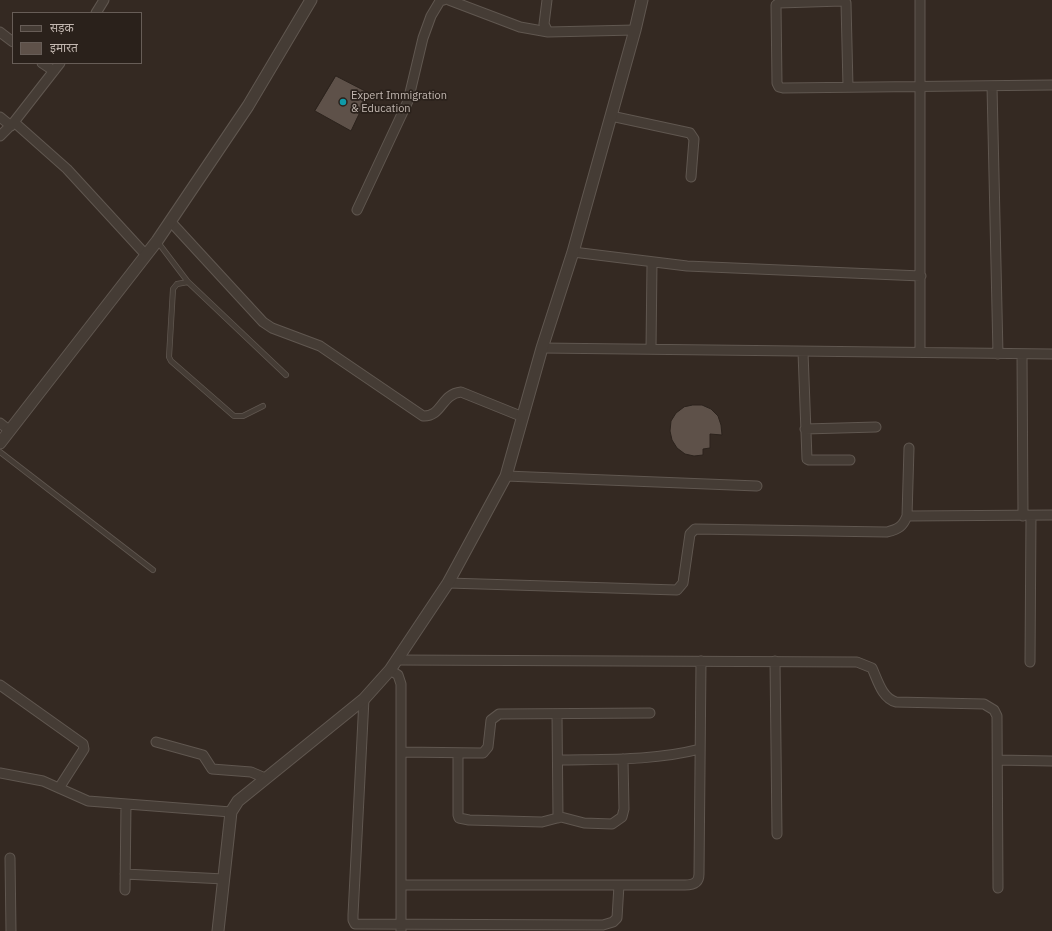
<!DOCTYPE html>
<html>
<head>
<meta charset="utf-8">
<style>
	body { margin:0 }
	#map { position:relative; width:1052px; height:931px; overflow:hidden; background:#342922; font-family:"IBM Plex Sans","Noto Sans Devanagari",sans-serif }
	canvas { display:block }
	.legend { position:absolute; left:12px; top:12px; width:130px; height:52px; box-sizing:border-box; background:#2a211b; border:1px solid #675d57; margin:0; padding:5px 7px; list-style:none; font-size:12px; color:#c2b7b0 }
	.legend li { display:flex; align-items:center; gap:8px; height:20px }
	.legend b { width:20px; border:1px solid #675d57 }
</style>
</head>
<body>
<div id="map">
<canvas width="1052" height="931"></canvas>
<ul class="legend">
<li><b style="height:5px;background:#453c35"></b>सड़क</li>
<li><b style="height:11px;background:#5e5149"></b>इमारत</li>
</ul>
</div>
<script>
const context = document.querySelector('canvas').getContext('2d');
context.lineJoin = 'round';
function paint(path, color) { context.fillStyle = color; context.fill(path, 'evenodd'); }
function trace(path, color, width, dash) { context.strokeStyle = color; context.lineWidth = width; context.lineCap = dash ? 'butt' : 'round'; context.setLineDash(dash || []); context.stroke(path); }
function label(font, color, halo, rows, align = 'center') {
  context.font = font + ' "IBM Plex Sans",sans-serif'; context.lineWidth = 3.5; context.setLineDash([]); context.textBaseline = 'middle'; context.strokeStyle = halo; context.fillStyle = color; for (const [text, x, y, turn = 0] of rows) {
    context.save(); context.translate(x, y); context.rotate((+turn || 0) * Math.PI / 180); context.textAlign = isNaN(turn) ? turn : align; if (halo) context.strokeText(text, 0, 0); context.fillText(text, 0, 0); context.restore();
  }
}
const building = new Path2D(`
	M336,76L369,93L351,131L315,111Z
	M693,405H702L711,409L718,416L721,425L722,435L710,434V448L703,449V455L694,456L685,454L677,448L672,440L670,431L671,421L676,413L684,407Z`);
paint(building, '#5e5149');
trace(building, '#2c231d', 1);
const service = new Path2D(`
	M157,241L188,282L286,375
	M188,282L177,284L173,289L169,357L171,361L234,416H243L263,406
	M0,452L153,570`);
const minor = new Path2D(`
	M449,0L520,27L548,32
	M547,0L544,24L548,32L635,30
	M96,13L104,0
	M0,32L13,42
	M42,63L54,71
	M992,86L998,354
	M848,87L846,3L842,1L779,3L776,5L777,83L779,87L783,88L1052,85
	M611,116L690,133L694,139L691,177
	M0,117L11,126
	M14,122L67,169L146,255
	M0,136L14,122L60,63
	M357,210L408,101L423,38L431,16L440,1L444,0
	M170,221L263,322L272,328L320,346L423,416C442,417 441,394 461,392L523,417
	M573,252L687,266L921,276
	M542,348L1052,354
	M651,349L652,263
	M920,351V0
	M803,352L807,459L809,460H850
	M1022,354L1023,516
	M0,423L10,431
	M805,429L876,427
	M506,476L757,486
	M907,516L1052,515
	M448,583L677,590L683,583L690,534L695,529L887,532C899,529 903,526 907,516L909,448
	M396,660L857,662L872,668C878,681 882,698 896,702L984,704L994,710L997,716L998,888
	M775,661L777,834
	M1030,662L1031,516
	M390,670L398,675L401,684V931
	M0,685L83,744L84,749L59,788
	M364,699L353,915V920L355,924L603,925L613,922L617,918L619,885
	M557,714L558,818
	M156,742L203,755L212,769L251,772L265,778
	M401,752L483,753L488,747L491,720L499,714L650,713
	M458,754V815L459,818L469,820L542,822L561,817L584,823L612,824L622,817L624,809L623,759
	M558,760C605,759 653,761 700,749
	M998,760L1052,761
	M0,773L43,781L88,801L231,812
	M10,858L11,931
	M125,874L224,879
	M401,885H685C693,885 699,883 699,874L701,661
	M125,890L126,804`);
const tertiary = new Path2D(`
	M0,443L157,241L248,106L311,0
	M218,931L231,812L238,801L364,699L390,670L448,583L506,476L542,348L573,252L635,30L642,0`);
trace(service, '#605750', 6);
trace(minor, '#605750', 11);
trace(tertiary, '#605750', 13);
trace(service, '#453c35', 4.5);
trace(minor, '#453c35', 9);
trace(tertiary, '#453c35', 11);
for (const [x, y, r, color] of [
	[343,102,4,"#0f9aa8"]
]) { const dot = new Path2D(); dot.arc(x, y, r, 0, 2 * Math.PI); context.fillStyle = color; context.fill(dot); trace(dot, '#2a211b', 1.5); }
label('11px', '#c2b7b0', '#2a211b', [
	["Expert Immigration",351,96],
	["& Education",351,109]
], 'left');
</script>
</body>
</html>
